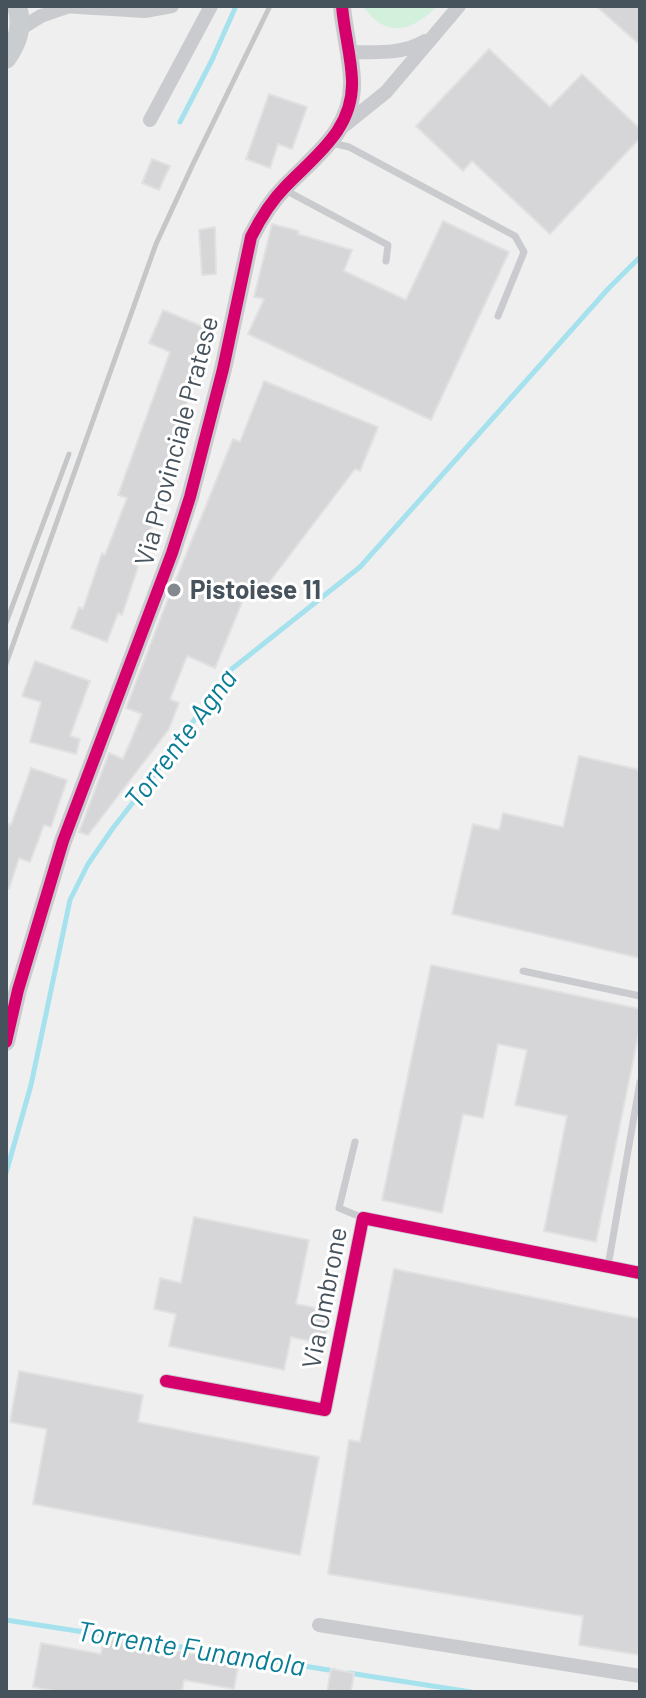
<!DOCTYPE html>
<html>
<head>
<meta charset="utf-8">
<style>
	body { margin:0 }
	#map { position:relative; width:646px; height:1698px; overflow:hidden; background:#f0efef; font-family:Barlow,sans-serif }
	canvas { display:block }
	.frame { position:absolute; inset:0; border:8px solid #46525c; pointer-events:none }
</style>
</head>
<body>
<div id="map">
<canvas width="646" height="1698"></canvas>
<div class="frame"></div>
</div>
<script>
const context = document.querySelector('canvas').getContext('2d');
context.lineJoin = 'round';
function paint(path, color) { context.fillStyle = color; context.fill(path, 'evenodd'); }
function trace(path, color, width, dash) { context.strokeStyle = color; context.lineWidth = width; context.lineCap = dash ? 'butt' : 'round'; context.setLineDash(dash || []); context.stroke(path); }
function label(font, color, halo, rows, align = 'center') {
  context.font = font + ' Barlow,sans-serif'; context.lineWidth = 6; context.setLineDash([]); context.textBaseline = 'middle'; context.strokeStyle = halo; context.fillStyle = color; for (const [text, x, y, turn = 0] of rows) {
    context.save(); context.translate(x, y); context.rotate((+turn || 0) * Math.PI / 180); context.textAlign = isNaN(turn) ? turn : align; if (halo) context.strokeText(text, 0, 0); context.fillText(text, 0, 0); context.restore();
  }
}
paint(new Path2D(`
	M363,6H437C413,32 385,39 363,6Z`), '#d3f0dd');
trace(new Path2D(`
	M180,122L212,60L236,6
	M6,1173L31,1085L70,900L88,864L113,828L166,760L228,672L360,567L608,289L640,257
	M6,1620L201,1650
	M235,1655L335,1671
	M349,1673L471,1692`), '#a6e1ee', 5);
const building = new Path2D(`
	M596,6H640V45Z
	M489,49L550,107L582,74L640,129V138L550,234L472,161L463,171L416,126Z
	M269,94L307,107L292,149L278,144L270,168L246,159Z
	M152,159L170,166L159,190L142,183Z
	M443,221L509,252L431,420L248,334L264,299L254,297L272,224L299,231L298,234L352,250L344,271L406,300Z
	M215,227L216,274L202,275L199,230Z
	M163,310L206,328L189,369L198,373L168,455L174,457L150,521L154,522L136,566L138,567L122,615L118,613L107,642L71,628L79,607L83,609L102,553L105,555L127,498L118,495L170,352L149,343Z
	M264,381L378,427L360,471L355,469L261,593L248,588L215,668L187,656L170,699L179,703L169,729L88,835L79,832L109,753L123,759L142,714L126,708L164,609L233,439L240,442Z
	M35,661L90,681L70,736L80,739L76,754L30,742L41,702L22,696Z
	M579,756L640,770V958L452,914L473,824L499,830L503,813L563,827Z
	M31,768L67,780L51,827L44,825L30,862L19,858L9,889L6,888V832L9,824L11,825Z
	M431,965L640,1009V1027L596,1242L544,1231L567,1116L515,1105L527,1050L498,1044L483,1118L463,1114L442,1213L382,1200Z
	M194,1217L309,1240L296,1304L331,1311L324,1344L291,1337L284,1370L169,1346L176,1314L154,1309L160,1278L181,1283Z
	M394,1269L640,1319V1655L579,1645L583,1616L328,1574L349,1440L360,1442Z
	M19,1371L143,1395L138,1422L319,1457L300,1555L33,1504L47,1429L10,1422Z
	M104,1637L195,1654L196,1648L240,1656L234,1689L184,1680L182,1692H59L33,1687L41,1643L101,1654Z
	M331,1669L354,1673L351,1692H327Z`);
paint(building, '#d6d6d8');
trace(building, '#e1e1e2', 2);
trace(new Path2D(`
	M332,143L349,147L515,236L524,252L498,316
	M285,190L388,245L386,261
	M523,971L640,996
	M355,1142L339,1208L363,1218
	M608,1266L640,1082`), '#c9cbce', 7);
trace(new Path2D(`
	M62,6L145,11L172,6
	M20,29L41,16L67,7
	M348,52C375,52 402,55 425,41
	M150,120L211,6
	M340,129L386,92L459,6
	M166,1381L325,1410L363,1218L640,1273
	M319,1625L640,1676`), '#c9cbce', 14);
trace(new Path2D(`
	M6,1042L18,990L63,841L172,553L190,497L223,369L251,237C260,219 271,201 286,186C316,155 354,129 352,80C351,55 344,31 342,6`), '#c9cbce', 18);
trace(new Path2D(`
	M6,59C18,42 23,26 17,6`), '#cacdd0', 20);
trace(new Path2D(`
	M6,623L69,454
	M6,664L156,244L193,164L270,6`), '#c4c6c8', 5);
trace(new Path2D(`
	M6,1042L18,990L63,841L172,553L190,497L223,369L251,237C260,219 271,201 286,186C316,155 354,129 352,80C351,55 344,31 342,6
	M166,1381L325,1410L363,1218L640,1273`), '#d6006c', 12);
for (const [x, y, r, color] of [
	[174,590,8,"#82898f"]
]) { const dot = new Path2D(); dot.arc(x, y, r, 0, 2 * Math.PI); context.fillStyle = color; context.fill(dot); trace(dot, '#fff', 3); }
label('26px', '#46525c', '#fff', [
	["Via Provinciale Pratese",177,441,-75],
	["Via Ombrone",325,1298,-79]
]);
label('bold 26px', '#46525c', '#fff', [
	["Pistoiese 11",190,590]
], 'left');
label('italic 28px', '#097c96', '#fff', [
	["Torrente Agna",181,739,-53],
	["Torrente Funandola",191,1649,9]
]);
</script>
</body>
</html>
